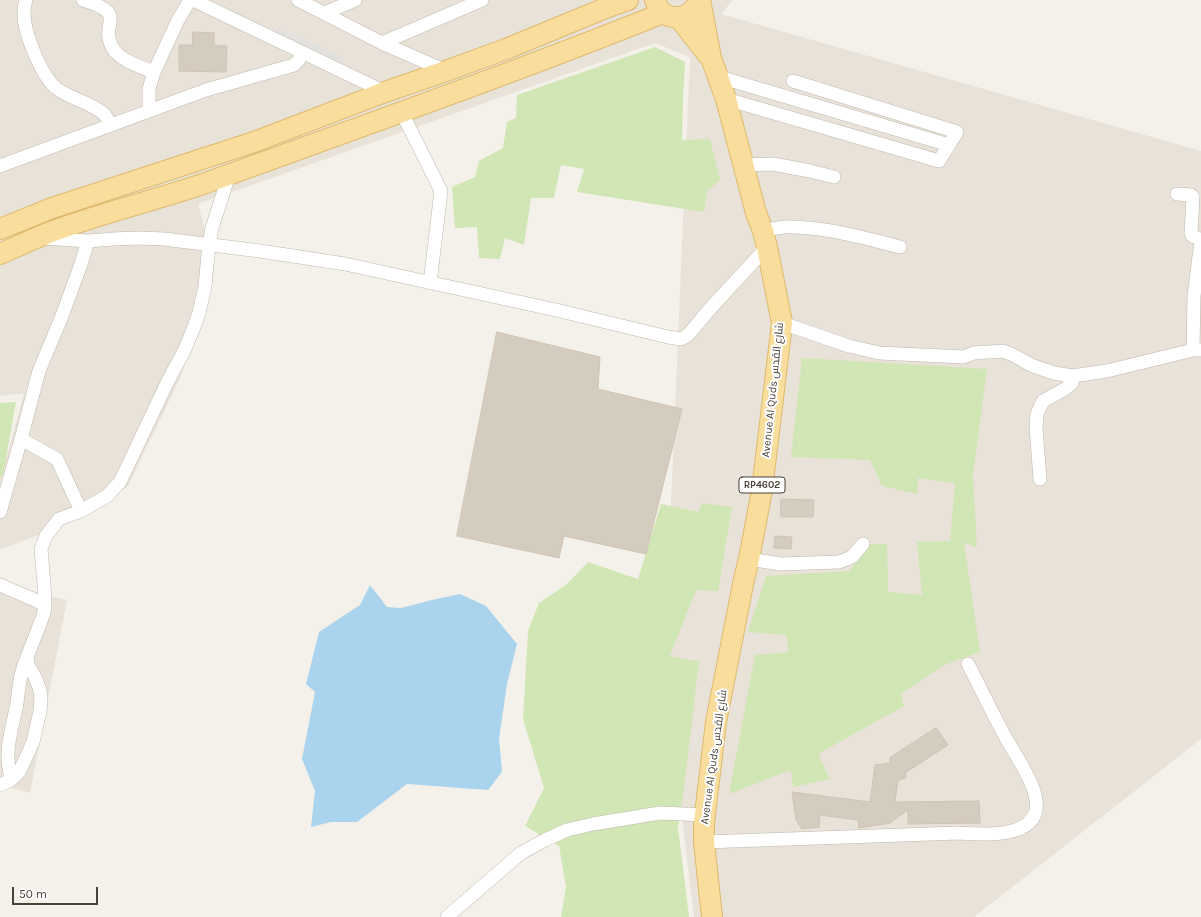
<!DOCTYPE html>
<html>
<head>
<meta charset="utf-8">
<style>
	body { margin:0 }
	#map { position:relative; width:1201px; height:917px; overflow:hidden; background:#f4f1ea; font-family:Karla,sans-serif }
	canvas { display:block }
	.scale { position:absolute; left:12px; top:887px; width:86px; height:18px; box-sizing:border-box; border:2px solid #484138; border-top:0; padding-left:5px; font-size:12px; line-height:14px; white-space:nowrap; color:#484138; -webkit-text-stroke:3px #fff; paint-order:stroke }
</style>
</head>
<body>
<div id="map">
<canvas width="1201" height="917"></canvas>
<div class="scale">50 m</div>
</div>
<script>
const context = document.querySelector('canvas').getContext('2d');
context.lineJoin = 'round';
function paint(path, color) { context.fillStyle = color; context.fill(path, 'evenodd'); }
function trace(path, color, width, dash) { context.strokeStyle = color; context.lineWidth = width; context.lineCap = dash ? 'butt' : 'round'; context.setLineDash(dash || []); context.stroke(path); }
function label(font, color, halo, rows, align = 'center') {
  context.font = font + ' Karla,Cairo,sans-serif'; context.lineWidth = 4; context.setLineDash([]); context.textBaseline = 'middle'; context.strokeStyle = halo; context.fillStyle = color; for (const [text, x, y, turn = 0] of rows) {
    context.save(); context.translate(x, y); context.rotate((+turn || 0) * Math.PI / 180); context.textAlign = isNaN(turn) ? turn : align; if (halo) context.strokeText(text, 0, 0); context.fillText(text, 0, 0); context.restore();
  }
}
paint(new Path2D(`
	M0,0H733L721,14L1201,151V739L974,917H694L664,669L690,57L655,43L198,204L214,264L181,376L128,486L78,519L0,550V458L7,456L24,393L0,396Z
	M0,586L67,600L30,793L0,785Z`), '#e8e2d8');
paint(new Path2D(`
	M655,47L685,62L683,101L682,140L710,139L720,180L707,191L704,212L577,192L584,169L561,165L554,198H531L524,245L505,238L500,259L479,258L477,227L455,228L452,187L475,177L479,161L503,148L507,122L516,118L517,95Z
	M802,358L987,369L973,476L977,548L964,542L980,652L944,665L901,694L904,706L818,754L830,779L793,787L791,770L729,794L755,655L789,652L786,635L748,632L766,576L849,571L869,544H887L888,592L922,595L917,542L950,541L955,483L918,478L917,494L882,486L870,460L791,457Z
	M16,402L3,475L0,477V403Z
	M702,503L732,507L718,591L696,590L670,656L699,662L684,787L678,828L689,917H561L566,887L559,846L525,826L544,788L523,719L528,631L539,603L567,584L588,562L638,579L661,504L699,512Z`), '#d1e6b5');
paint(new Path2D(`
	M279,28L341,56L344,65L272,33Z`), '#e3e1de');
paint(new Path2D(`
	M370,585L387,607L401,608L432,600L460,594L486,606L517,644L507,684L499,739L502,772L488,790L407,784L357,822H331L311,827L315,791L302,759L315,692L306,684L319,632L360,605Z`), '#aad3ed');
const building = new Path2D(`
	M193,32L214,33V45L227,46L226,72L179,71V45H192Z
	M497,332L600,357L598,389L682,409L646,554L564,536L559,558L457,536Z
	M781,499L814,500L813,517H781Z
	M775,536L792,537L791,549L774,548Z
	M936,728L948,745L905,773L906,778L898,780L895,802L979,801L980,823L908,824V810L890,823L859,828L858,820L820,815L819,827L802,829L796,820L792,792L870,802L875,765L890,763V758Z`);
paint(building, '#d5ccc0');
trace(building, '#d0c4b3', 1);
const street = new Path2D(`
	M26,0C25,4 24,8 24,12C23,31 41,75 56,88C70,99 91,102 104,114C107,117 109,122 110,125
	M83,0C130,14 99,23 112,47C120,61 141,67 154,72L178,20L190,0
	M193,0L385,92
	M298,0L382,43L446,71
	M326,14L327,12L355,0
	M382,43L482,0
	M716,76L949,145
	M726,99L939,161L957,132L793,81
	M149,111V89L154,72
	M402,113L441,191L430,283
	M744,165L773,164L810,171L834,177
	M0,166L206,90L294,65L299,60L302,53
	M1177,194L1191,195L1193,197L1191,233L1192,236L1200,239L1201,241L1194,296L1193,350
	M763,231C772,229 783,226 793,227C829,228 865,238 900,247
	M43,238L88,241L113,239L138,238L164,239L260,251L345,264L556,310L668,337L681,339L685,337L689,334L708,311L767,247
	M782,323L849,346L879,353L964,357L974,353L1003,351L1013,355L1033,366L1054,373L1073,376L1107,371L1193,350H1201
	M21,439L57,459L81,511
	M1040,479L1036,428L1037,414L1043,401L1065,389L1072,383L1073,376
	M0,512L21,439L39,371L62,316L81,264L88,241
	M749,559L781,564L839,562L852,557L863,544
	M0,585L35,600L45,605
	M11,780C10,772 8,765 8,758C7,740 14,721 17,703C19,687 20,672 27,657
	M0,785L11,780L19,772L23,764L33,742L40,711L41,700L40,690L35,677L28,665L27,657L43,616L45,607L44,584L41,549L46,536L59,519L81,511L107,496L120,482L168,381L185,349L194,327L199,313L205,286L209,244L212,228L229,175
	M704,842L959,833C983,835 1042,839 1036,800C1034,782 1016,756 1007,740C993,715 981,689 968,664
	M447,917L521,853L545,840L567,830L593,824L660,813L705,815`);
const primary = new Path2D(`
	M655,0C662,24 691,22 699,0
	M700,0L711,58L726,99L756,213L763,231L767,247L782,323L762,490L749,559L744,579L716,722L704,823V842L712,917
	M679,18L708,55
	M0,229L52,208L254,142L385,92L446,71L506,49L608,7L628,0
	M0,254C20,245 39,236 59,229C106,212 155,200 203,184C357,128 511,74 663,13`);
trace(street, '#bfb8ad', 14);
trace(primary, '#deba6d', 22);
trace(street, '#fff', 13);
trace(primary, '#f9dd9d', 20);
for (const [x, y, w] of [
	[762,485,46]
]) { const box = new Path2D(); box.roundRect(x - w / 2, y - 8, w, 16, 3); context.fillStyle = '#fff'; context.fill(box); trace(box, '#484138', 1); }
label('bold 10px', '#484138', null, [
	["RP4602",762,485]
]);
label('11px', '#484138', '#fff', [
	["Avenue Al Quds شارع القدس",773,390,-84],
	["Avenue Al Quds شارع القدس",714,757,-82]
]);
</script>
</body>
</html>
